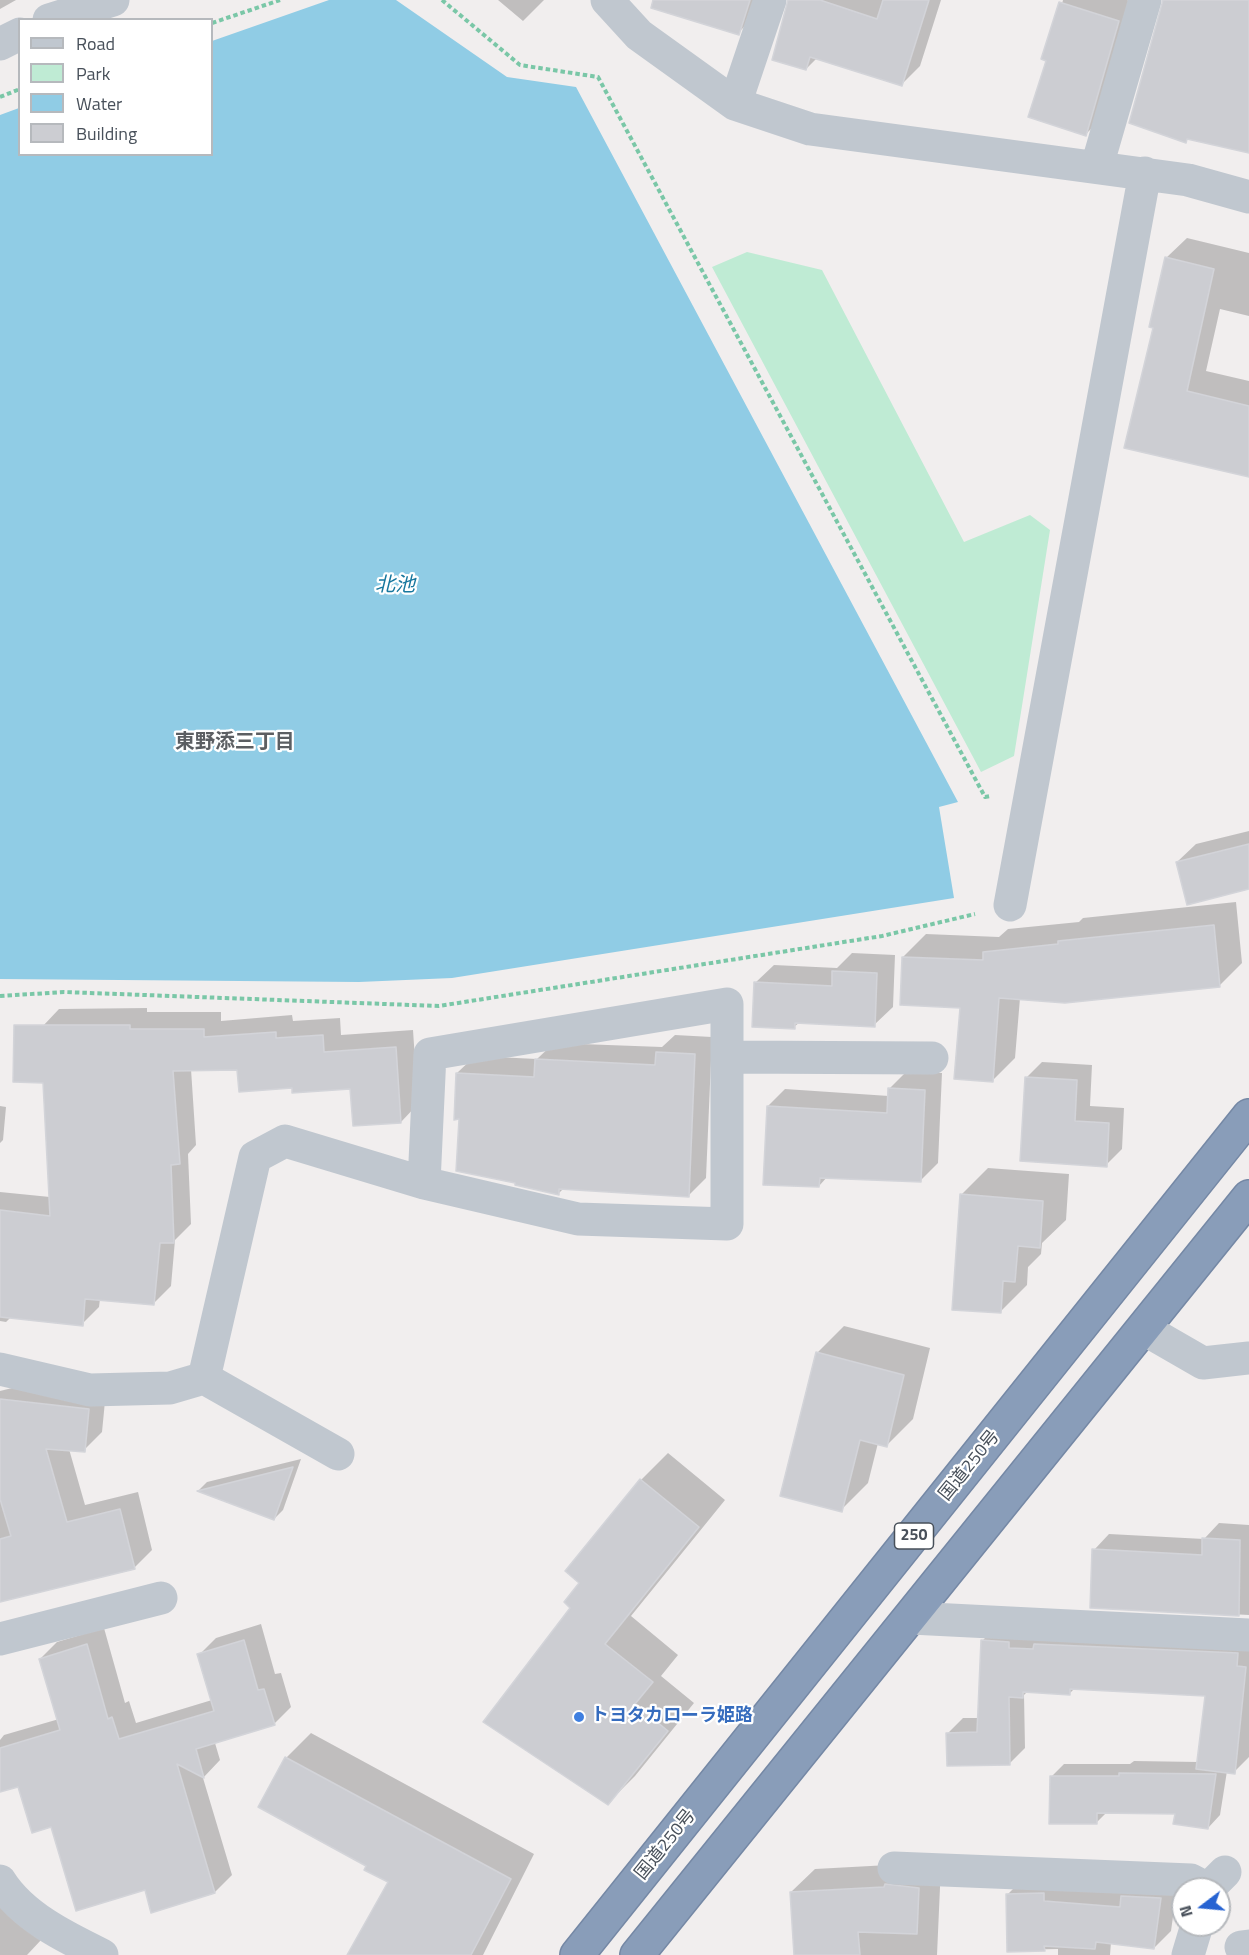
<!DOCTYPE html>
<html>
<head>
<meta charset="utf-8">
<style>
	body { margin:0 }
	#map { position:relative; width:1249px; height:1955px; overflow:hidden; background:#f1eeee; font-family:"Titillium Web",sans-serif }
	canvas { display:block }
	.legend { position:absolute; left:18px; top:18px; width:195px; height:138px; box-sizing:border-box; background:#fff; border:2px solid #b6b9bd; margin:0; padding:8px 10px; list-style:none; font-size:18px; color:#48505a }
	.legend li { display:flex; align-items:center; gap:12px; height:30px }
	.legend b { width:30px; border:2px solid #b6b9bd }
	.north { position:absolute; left:1171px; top:1877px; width:60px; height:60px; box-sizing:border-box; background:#fff; border:2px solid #b6b9bd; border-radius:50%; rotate:254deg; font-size:16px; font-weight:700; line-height:24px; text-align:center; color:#48505a }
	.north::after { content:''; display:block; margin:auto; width:21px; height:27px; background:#2663d2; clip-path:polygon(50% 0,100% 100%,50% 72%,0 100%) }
</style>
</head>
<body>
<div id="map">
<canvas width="1249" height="1955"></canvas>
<ul class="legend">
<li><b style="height:8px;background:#c0c7cf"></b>Road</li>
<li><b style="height:16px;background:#bfebd4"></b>Park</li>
<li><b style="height:16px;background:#90cce5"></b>Water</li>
<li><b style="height:16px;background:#cccdd2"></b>Building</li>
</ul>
<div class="north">N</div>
</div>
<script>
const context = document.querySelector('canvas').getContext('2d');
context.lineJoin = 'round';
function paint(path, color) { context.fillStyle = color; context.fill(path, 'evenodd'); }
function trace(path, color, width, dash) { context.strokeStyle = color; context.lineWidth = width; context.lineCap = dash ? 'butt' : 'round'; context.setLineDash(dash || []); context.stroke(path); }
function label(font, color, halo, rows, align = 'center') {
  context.font = font + ' "Titillium Web","Noto Sans JP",sans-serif'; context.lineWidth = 4.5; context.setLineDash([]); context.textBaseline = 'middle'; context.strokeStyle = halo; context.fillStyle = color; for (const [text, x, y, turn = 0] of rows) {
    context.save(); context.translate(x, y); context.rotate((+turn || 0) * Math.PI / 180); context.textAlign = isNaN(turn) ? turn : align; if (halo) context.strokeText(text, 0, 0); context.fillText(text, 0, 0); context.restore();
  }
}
paint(new Path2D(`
	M747,252L822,270L964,542L1030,515L1050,530L1014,756L981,772L712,267Z`), '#bfebd4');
paint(new Path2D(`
	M329,0H396L507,77L576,87L958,802L939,807L954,898L452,978L359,982L0,979V115L19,108L20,154H212V41Z`), '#90cce5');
paint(new Path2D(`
	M0,0H16L0,9Z
	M498,0H544L523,21Z
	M712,0H762L756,15L738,33Z
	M789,0H941L920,66L902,84L817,58L806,69Z
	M1063,0H1127L1137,3L1104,116L1086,134L1048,60Z
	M1187,238L1249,253V316L1220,309L1206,371L1249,381V476L1126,447L1154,327L1166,258Z
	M1249,831V888L1177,862L1196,844Z
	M1236,902L1242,963L1219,986L1020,998L1015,1058L992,1081L961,1006L903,957L926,934L999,937L1008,929L1079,922L1083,918Z
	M852,953L895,955L893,1007L874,1025L800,1022L794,1027L755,983L774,965L837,968Z
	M147,1008V1012H221V1021L292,1015L293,1021L340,1018L341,1035L413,1030L418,1104L401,1122L352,1088L293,1087L238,1069H191L196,1145L188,1154L191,1224L175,1240L171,1286L154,1303L100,1299L99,1307L82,1324L11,1317L6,1322L0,1321V1192L50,1197L42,1027L59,1009Z
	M675,1035L712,1037L706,1178L689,1195L564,1188L558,1194L460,1118L457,1073L475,1056L537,1059L554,1043L662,1047Z
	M1042,1062L1092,1065L1090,1106L1124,1108L1122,1149L1106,1165L1026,1078Z
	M907,1071L942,1073L938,1163L920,1181L828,1176L819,1186L768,1106L785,1089L889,1096L890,1088Z
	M0,1106L6,1107L3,1140L0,1143Z
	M988,1168L1069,1174L1066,1220L1042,1243L1041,1254L1028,1267L1027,1285L1000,1312L961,1195Z
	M844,1326L930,1348L913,1419L886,1446L878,1443L868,1483L841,1510L817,1353Z
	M32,1383L106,1391L102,1432L84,1450L69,1449L85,1505L138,1492L152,1550L134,1568L0,1601V1391Z
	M668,1453L725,1500L631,1616L678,1655L661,1676L694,1703L635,1776L608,1803L572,1607L582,1583L568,1571L641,1480Z
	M301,1459L283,1510L274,1519L199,1490L207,1482Z
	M1219,1523L1249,1525V1615L1091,1607L1094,1550L1109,1534L1204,1539Z
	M261,1624L275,1674L281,1673L291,1707L274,1724L215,1743L220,1760L203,1778L232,1875L215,1892L152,1911L146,1888L52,1825L19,1785L0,1791V1740L4,1735L59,1719L40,1659L57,1642L104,1628L125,1703L129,1701L136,1723L212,1700L199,1655L216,1638Z
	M998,1625L1249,1638V1757L1234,1772L1227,1771L1220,1815L1208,1828L1176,1813L1107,1812L1096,1823L1051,1777L1064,1764H1130L1134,1761L1199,1762L1206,1695L1076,1687L1070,1693L1028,1691L1024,1695L1025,1748L1009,1764L948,1733L963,1718H979L982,1641Z
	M311,1733L534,1854L483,1955H348L390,1882L368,1865L286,1758Z
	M907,1864L941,1865L937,1955H795L791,1892L815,1869Z
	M1025,1877L1178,1881L1171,1931L1154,1948L1111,1942L1110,1955H1058V1949L1008,1950V1894Z
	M0,1898L42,1939L27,1955H0Z`), '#0003');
const building = new Path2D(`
	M653,0H750L739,35L651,8Z
	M788,0H820L877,19L883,0H929L902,86L810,57L806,70L772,60Z
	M1163,0H1249V153L1187,139L1186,143L1129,123Z
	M1059,2L1119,21L1086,136L1028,117L1046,61L1041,59Z
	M1165,257L1214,269L1187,391L1249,406V477L1124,448L1153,328L1149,327Z
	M1249,844V889L1187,905L1176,862Z
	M1214,925L1220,987L1065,1003L999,998L993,1082L954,1079L960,1008L900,1005L902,957L983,960V952L1058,944V941Z
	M832,971L877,973L875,1027L795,1023V1029L752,1027L754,982L832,986Z
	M14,1025H130V1029H204V1037L276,1032V1038L323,1035L324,1052L396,1047L401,1123L353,1126L350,1089L292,1093V1088L239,1092L237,1070L173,1071L180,1164L171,1165L174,1243H160L154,1305L85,1299L83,1326L0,1317V1210L50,1216L43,1083L13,1082Z
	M656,1052L695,1054L689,1197L559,1189V1195L515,1185V1183L456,1171L459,1119L454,1120L456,1073L534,1077L535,1059L655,1065Z
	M1025,1077L1077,1080L1075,1121L1109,1123L1107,1167L1020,1161Z
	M888,1088L925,1090L921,1182L820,1178L819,1187L763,1185L767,1106L887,1113Z
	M960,1194L1043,1201L1040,1248L1018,1246L1015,1282L1003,1281L1001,1313L952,1310Z
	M816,1352L904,1375L887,1447L860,1440L842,1512L780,1496Z
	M0,1399L89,1409L85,1452L46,1449L67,1522L120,1509L135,1569L0,1602V1539L11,1536L0,1499Z
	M293,1467L274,1520L197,1491Z
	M640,1479L699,1527L605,1644L653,1682L635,1704L668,1731L608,1805L483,1722L570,1608L564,1602L579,1583L565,1571Z
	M1202,1538L1240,1540L1239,1616L1090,1608L1092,1549L1202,1555Z
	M244,1640L258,1690L264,1689L275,1725L196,1749L204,1778L177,1764L215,1893L151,1913L145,1890L76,1911L51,1827L32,1833L18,1787L0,1792V1748L60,1730L39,1659L87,1644L108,1719L112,1717L119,1739L214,1711L197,1654Z
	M981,1640L1009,1642V1648L1033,1649L1034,1644L1238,1653L1237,1666L1246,1667L1235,1774L1196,1769L1205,1696L1070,1689V1695L1023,1692V1698L1009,1697L1010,1765L947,1766L946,1733L977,1732Z
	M285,1757L511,1879L471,1955H347L388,1882L364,1870L366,1866L258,1807Z
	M1119,1773L1216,1774L1208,1829L1173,1824L1175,1814L1097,1813V1824H1049L1050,1776H1119Z
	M885,1884L919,1888L917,1934L858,1932L860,1955H794L790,1892L884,1887Z
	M1044,1893V1901L1120,1907L1121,1896L1161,1898L1154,1949L1096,1942L1095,1949L1044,1946L1045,1951L1007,1952L1006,1894Z`);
paint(building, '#cccdd2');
trace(building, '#d3d4d9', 1.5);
const highway = new Path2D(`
	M577,1955L1249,1116
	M637,1955L1249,1197`);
trace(highway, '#7588a5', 36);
trace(new Path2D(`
	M442,0L520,65L598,77L985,797L991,796
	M212,23L280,0
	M0,97L20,89
	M0,996L64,992L439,1006L882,936L975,914`), '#7ac7a7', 4, [4.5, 3]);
trace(new Path2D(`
	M607,0L639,35L735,104L810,129L1188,180L1249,197
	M49,20L113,0
	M0,44L20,34
	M735,104L770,0
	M1097,166L1145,0
	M1010,905L1145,173
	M728,1057L932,1058
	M1144,1329L1203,1363L1249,1358
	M0,1369L90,1390L170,1388L204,1378L338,1454
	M204,1378L255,1157L285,1141L424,1183L578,1219L727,1224V1004L430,1054L424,1183
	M911,1618L1249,1635
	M0,1639L161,1598
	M894,1868L1191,1880L1208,1889L1225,1872
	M0,1881C22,1916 65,1937 102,1955
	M1241,1947L1249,1946
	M1188,1955L1197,1925`), '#c0c7cf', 33);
trace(highway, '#899db9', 33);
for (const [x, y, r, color] of [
	[579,1717,6,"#3f7fe0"]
]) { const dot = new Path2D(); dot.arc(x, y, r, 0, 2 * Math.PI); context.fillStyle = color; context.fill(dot); trace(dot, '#fff', 2); }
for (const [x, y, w] of [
	[914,1536,39]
]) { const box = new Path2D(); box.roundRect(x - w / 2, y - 13, w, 26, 4.5); context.fillStyle = '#fff'; context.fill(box); trace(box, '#48505a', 1.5); }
label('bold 16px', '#48505a', null, [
	["250",914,1536]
]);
label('18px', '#48505a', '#fff', [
	["国道250号",970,1466,-51],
	["国道250号",666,1845,-51]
]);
label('bold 18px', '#366cbe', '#fff', [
	["トヨタカローラ姫路",591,1717]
], 'left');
label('italic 20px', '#17779e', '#fff', [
	["北池",395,586]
]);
label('bold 20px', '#5b5e62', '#fff', [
	["東野添三丁目",235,743]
]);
</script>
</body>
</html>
